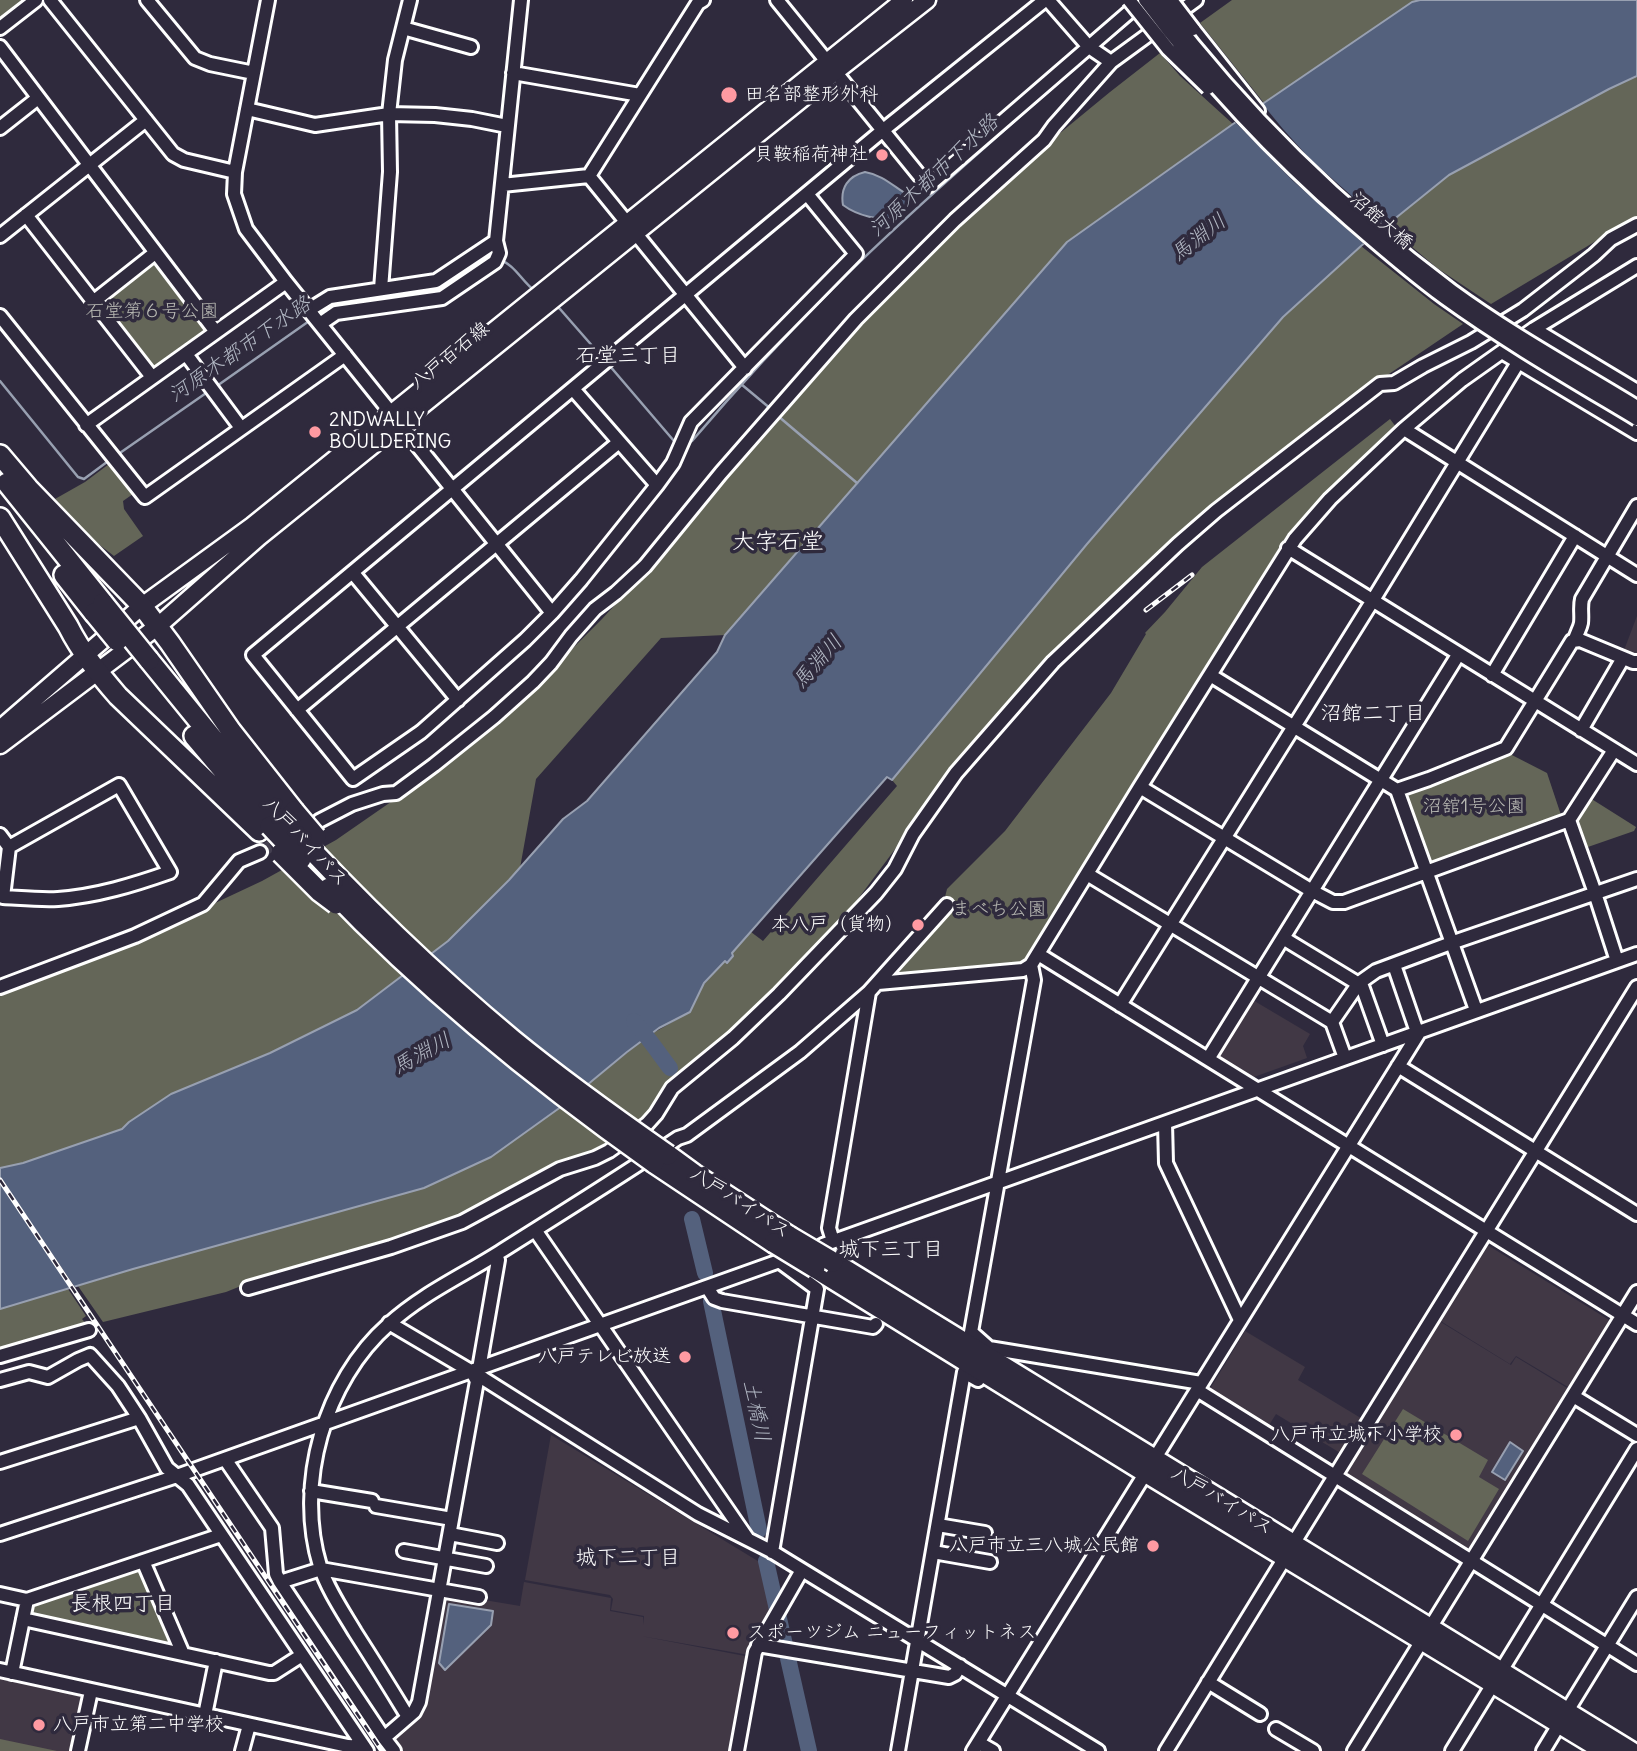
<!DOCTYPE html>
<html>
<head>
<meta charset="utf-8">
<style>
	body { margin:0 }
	canvas { display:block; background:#2f2a3d }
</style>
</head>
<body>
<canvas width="1637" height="1751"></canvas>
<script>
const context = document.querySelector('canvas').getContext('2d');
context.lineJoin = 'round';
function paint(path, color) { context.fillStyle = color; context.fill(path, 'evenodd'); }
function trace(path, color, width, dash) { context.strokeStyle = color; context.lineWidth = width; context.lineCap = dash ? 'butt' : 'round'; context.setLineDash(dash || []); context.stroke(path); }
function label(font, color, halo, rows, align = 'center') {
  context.font = font + ' Delius,"Klee One",sans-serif'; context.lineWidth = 7; context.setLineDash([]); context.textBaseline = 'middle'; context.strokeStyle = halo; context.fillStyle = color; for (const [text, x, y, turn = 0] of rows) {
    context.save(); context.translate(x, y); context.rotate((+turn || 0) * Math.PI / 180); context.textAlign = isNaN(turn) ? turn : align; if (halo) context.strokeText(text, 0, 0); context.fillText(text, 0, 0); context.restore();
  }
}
paint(new Path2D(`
	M1637,616V659L1623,653Z
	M1251,999L1310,1034L1303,1046L1307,1058L1251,1078L1219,1059L1218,1052Z
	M1489,1246L1614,1323L1573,1390L1516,1356L1510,1364L1439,1320L1484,1247Z
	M1439,1321L1511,1365L1516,1357L1572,1391L1471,1556L1343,1477Z
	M1245,1331L1305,1367L1298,1380L1364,1420L1342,1454L1276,1414L1266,1430L1207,1394Z
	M551,1435L761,1563L774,1612L749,1655L641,1636L750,1657L733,1751H402L391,1736L415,1717L442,1593L520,1606L524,1582L611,1598L610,1611L643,1617V1625L644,1616L611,1610L613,1599L610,1595L525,1580Z
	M0,1676L82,1694L84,1700L72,1751H0Z`), '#413845');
paint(new Path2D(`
	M0,0H25L0,20Z
	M1232,0H1420L1412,2L1264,103L1200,23Z
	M1160,53L1180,76L1233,124L1067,242L725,635L661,638L536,779L520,868L448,941L357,1010L129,1122L122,1129L23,1163L0,1168V993L132,942L262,881L336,840L411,788L531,690L602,619L645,572L855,325L957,225L1031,157L1110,92Z
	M1637,76V220L1601,238L1491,304L1437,268L1386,225L1449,175L1609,89Z
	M1361,246L1434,304L1463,324L1386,376L1328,418L1082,629L910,829L832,934L642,1120L606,1147L461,1218L391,1244L246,1284L226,1292L103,1322L78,1286L133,1269L424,1188L491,1157L558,1109L648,1036L690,1012L704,984L725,961L728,963L733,956L731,954L751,932L763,941L897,786L892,780L1087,544L1283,317Z
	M155,258L210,331L154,372L99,301Z
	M1390,419L1396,427L1287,535L1028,959L1019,964L895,978L892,971L943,905L947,889L1005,831L1111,693L1146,634L1145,633L1165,612L1202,567Z
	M109,464L133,494L123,501L124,509L143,536L114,556L88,536L55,499L85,482Z
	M1506,752L1547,773L1562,818L1436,865L1428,860L1404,793Z
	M1590,798L1636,827L1634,831L1585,848L1576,820Z
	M68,1289L86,1316L82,1319L88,1326L0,1352V1309Z
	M1403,1409L1488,1460L1479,1477L1499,1489L1468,1541L1362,1474Z
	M142,1568L174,1643L170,1646L31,1616L27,1611L29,1605Z
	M0,1739L57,1751H0Z`), '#646658');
const water = new Path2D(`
	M1420,0H1637V76L1609,89L1449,175L1361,246L1283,317L1087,544L892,780L887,777L732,953L733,956L727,963L725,961L704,983L690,1012L659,1028L627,1052L558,1109L491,1157L424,1188L133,1269L0,1309V1168L23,1163L122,1129L129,1122L171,1094L270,1053L357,1010L448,941L509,880L563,819L587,801L717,652L725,635L1067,242L1233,124L1412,2Z
	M865,172C883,175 894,187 908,195V203C905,207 901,212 896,215C883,224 855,214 843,205C840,188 848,176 865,172Z
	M1510,1442L1523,1451L1505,1480L1492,1472Z
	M449,1604L493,1611L491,1625L445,1670L439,1663Z`);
paint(water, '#54617d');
trace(water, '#98a0b1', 2);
paint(new Path2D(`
	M1260,101L1283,129L1310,159L1388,228L1366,246L1292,180L1233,120Z
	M0,1177L77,1290L73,1291L0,1183Z`), '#2f2a3d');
trace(new Path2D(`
	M1097,49L1138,15
	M499,260C515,264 522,282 535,291
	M555,305L560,309L602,357
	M318,315L333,306L440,290L488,257L493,258
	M609,365L674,441L679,442
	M0,381L78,477L84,479L111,459
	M741,384L771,409
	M214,388L312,319
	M778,416L857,483
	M686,442L692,441C738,387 786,335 836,285C918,204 1006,129 1092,53
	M117,455L209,391`), '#98a0b1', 2.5);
trace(new Path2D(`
	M634,1021C647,1036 658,1052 670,1068
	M692,1219L705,1273
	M711,1301L759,1530
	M766,1561L809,1751`), '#54617d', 16);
trace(new Path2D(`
	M260,852L288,837`), '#443f50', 12, [12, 6]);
const minor = new Path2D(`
	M50,0L173,154L184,160L235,172
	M147,0L195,58L210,64L254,73
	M268,0L235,172L234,194L246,229L286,282L552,613
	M703,0L698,3L589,176L745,368
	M777,0L928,186L1128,13
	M0,28L36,0
	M403,28L471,47
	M1193,29L1258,111
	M0,47L216,332
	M1111,62L1196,0
	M513,73L640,95
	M247,109L315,125L389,114L435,115L472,119L507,126
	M0,128L38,98
	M502,185L589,176
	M807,194L856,254L691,422L673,463L657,485L581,580L552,613L525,640L421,732L353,779L253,655L882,131L1045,0
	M26,215L152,377
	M0,236L146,120
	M381,289L390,172L389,114L395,60L410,0
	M93,302L155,253
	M309,310L330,297L436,281L496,241L521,0
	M0,316L145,497L345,355
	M320,324L336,313L442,298L495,262L499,253L496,241
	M1534,329L1637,391
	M1502,352L1637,433
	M186,354L241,428
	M573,389L657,485
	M86,425L286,282
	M1404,429L1637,575
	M1288,548L1637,764
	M353,573L458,700
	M1575,640C1576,634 1580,629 1581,623C1582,615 1580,607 1582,599L1637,506
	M1210,675L1397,790L1476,1010
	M1492,675L1575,536
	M297,710L619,442
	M1581,730L1623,658
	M1614,750L1569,820L1595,893L1617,961
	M1140,787L1312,891L1333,902H1344L1569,820
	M1397,790L1429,779L1506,748L1572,641L1580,640L1633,662H1637
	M319,821L352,804L383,794L396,793L434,765L494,717L533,682L551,663L571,636L595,609L616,593L645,566L721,473L856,319L955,220L1044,140L1054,126L1111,62L1089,47L1048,0
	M0,835L9,847L119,785L170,872C133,885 97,896 58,899C40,900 21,898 3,897L9,847
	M1087,874L1332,1022L1345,1058
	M1283,938L1362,986L1383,1045
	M1038,954L1637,1324
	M1031,965L1034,980L971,1332L989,1348L1201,1383
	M1394,965L1417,1032
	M878,983L1023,970L1031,965L1140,787L1295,539L1330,499L1404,429L1462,380L1534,329L1637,266
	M0,987L135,936L203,904L239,861L260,852
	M1120,1005L1373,600L1519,361
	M1332,1022L1359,983L1376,971L1451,943L1637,879
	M1208,1059L1458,655
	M1398,1066L1637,1214
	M1165,1123L1166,1163L1240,1320
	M535,1230L747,1538
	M833,1241L829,1228L869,992
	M823,1245C1094,1148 1365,1050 1637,954
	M707,1287L714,1298L722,1301L873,1327L876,1324
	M248,1288L391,1247L462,1222L560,1169L595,1158L609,1151L647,1124L656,1114L672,1088L733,1038L779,994L876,893L895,869L913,834L956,773L1053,662L1178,544L1216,511L1380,384L1394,383L1423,366L1471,342L1523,310L1594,255L1611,239L1637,225
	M389,1323L484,1379L698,1514L771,1551L1098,1751
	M0,1356L89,1330
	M479,1369L498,1260L496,1255
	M472,1372L477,1381C458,1488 438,1595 419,1702L414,1712L384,1738L280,1582L321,1569L479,1597
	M0,1380L29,1372L48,1377L78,1360L90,1355L118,1386L139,1418L167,1468L188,1485L367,1751
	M1197,1390L1637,1664
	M1573,1396L1637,1435
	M225,1459L272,1528L276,1574L280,1582
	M0,1462L139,1418
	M311,1491L372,1501
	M376,1506L452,1519
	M938,1525L985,1533
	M0,1534L177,1476L785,1259
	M450,1534L497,1543
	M1293,1544L1637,987
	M404,1551L486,1566
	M772,1552L817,1289L779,1261
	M933,1552L990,1562
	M143,1561L183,1654
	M0,1594L27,1600L221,1535
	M23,1619L269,1673H274L302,1655
	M1430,1628L1637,1292
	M758,1645L949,1677L955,1674L960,1666
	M0,1670L348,1746L364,1747
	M12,1673L27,1600
	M1208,1682L1260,1714
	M1567,1711L1637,1597
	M205,1715L216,1661
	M408,1717C391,1689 373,1660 355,1632C343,1612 327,1588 320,1566C295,1484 324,1381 389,1324C422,1294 462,1276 500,1252C560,1214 620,1177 678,1138L687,1135L800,1052L869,992L947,905
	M1276,1729L1313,1751
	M384,1738L394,1751
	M979,1743L993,1751
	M78,1751L91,1691
	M242,1751L249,1725
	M737,1751L755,1652L802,1570
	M898,1751L964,1372L978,1380
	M973,1751L1420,1031
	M1166,1751L1286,1556
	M1354,1751L1423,1639
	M1452,1751L1637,1449
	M1543,1751L1560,1723`);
const major = new Path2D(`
	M0,729L142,606L252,526L904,0
	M0,745L158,626L259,537L835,72L927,0`);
const highway = new Path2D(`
	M0,455L28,488L142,606L170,643L231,731L294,811
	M7,483L103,603
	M0,518L68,626C81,652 99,674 118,696L259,831
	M64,575L94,613
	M149,660L215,741L282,818
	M194,736L270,826
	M668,1155L694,1174L789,1236
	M654,1163L774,1243
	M833,1262L1630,1751
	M815,1268L1145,1472L1605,1751`);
trace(minor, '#fff', 18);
trace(major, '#fff', 21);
trace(highway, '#fff', 24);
trace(minor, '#2f2a3d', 12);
trace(major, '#2f2a3d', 16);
trace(highway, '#2f2a3d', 19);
const rail = new Path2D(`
	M1146,610L1192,575
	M0,1180L382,1751`);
trace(rail, '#fff', 5);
trace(rail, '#2f2a3d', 2.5, [8]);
const minorBridge = new Path2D(`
	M1129,0L1168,49L1208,88
	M1145,0C1206,81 1274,154 1350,220C1381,247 1412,274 1445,298C1506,342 1572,380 1637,419
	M1158,0C1241,110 1342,209 1452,291C1511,334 1575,369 1637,407
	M1171,0L1193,29`);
const highwayBridge = new Path2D(`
	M103,603L149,660
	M94,613L117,641
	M294,811L316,837
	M282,818C354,897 431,972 513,1040C563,1081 615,1118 668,1155
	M270,826L301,859
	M281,853L320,892L336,904
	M329,888C428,992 538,1081 654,1163
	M789,1236L833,1262
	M774,1243L815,1268`);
trace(minorBridge, '#fff', 18, []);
trace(highwayBridge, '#fff', 24, []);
trace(minorBridge, '#2f2a3d', 12);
trace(highwayBridge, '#2f2a3d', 19);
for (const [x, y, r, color] of [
	[729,95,9,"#ff9aa2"],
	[882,155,7,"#ff9aa2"],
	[315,432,7,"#ff9aa2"],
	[918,925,7,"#ff9aa2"],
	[685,1357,7,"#ff9aa2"],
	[1456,1435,7,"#ff9aa2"],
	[1153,1546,7,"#ff9aa2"],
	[733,1633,7,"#ff9aa2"],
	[39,1725,7,"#ff9aa2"]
]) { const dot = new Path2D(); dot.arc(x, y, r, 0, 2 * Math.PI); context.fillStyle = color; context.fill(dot); trace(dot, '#2f2a3d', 2.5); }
label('19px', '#fff', '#2f2a3d', [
	["田名部整形外科",745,95,"left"],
	["貝鞍稲荷神社",868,155],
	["2NDWALLY",329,421,"left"],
	["BOULDERING",329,443,"left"],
	["本八戸（貨物）",904,925],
	["八戸テレビ放送",671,1357],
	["八戸市立城下小学校",1442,1435],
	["八戸市立三八城公民館",1139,1546],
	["スポーツジム ニューフィットネス",747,1633,"left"],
	["八戸市立第二中学校",53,1725,"left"]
], 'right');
label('19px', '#fff', '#2f2a3d', [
	["沼館大橋",1381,221,41],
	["八戸百石線",450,356,-39],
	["八戸バイパス",305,842,47],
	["八戸バイパス",740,1203,33],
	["八戸バイパス",1222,1501,31]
]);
label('19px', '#b9bab4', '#2f2a3d', [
	["石堂第６号公園",152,312],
	["沼舘1号公園",1474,807],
	["まべち公園",999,910]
]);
label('italic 21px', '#b2b8c4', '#2f2a3d', [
	["河原木都市下水路",934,176,-43],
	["馬淵川",1199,238,-38],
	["河原木都市下水路",240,350,-35],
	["馬淵川",818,662,-49],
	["馬淵川",422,1054,-29],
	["土橋川",756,1411,78]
]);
label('21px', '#fff', '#2f2a3d', [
	["石堂三丁目",628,356],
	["沼館二丁目",1373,714],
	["城下三丁目",891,1250],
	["城下二丁目",628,1558],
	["長根四丁目",123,1604]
]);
label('23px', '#fff', '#2f2a3d', [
	["大字石堂",778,542]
]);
</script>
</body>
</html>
